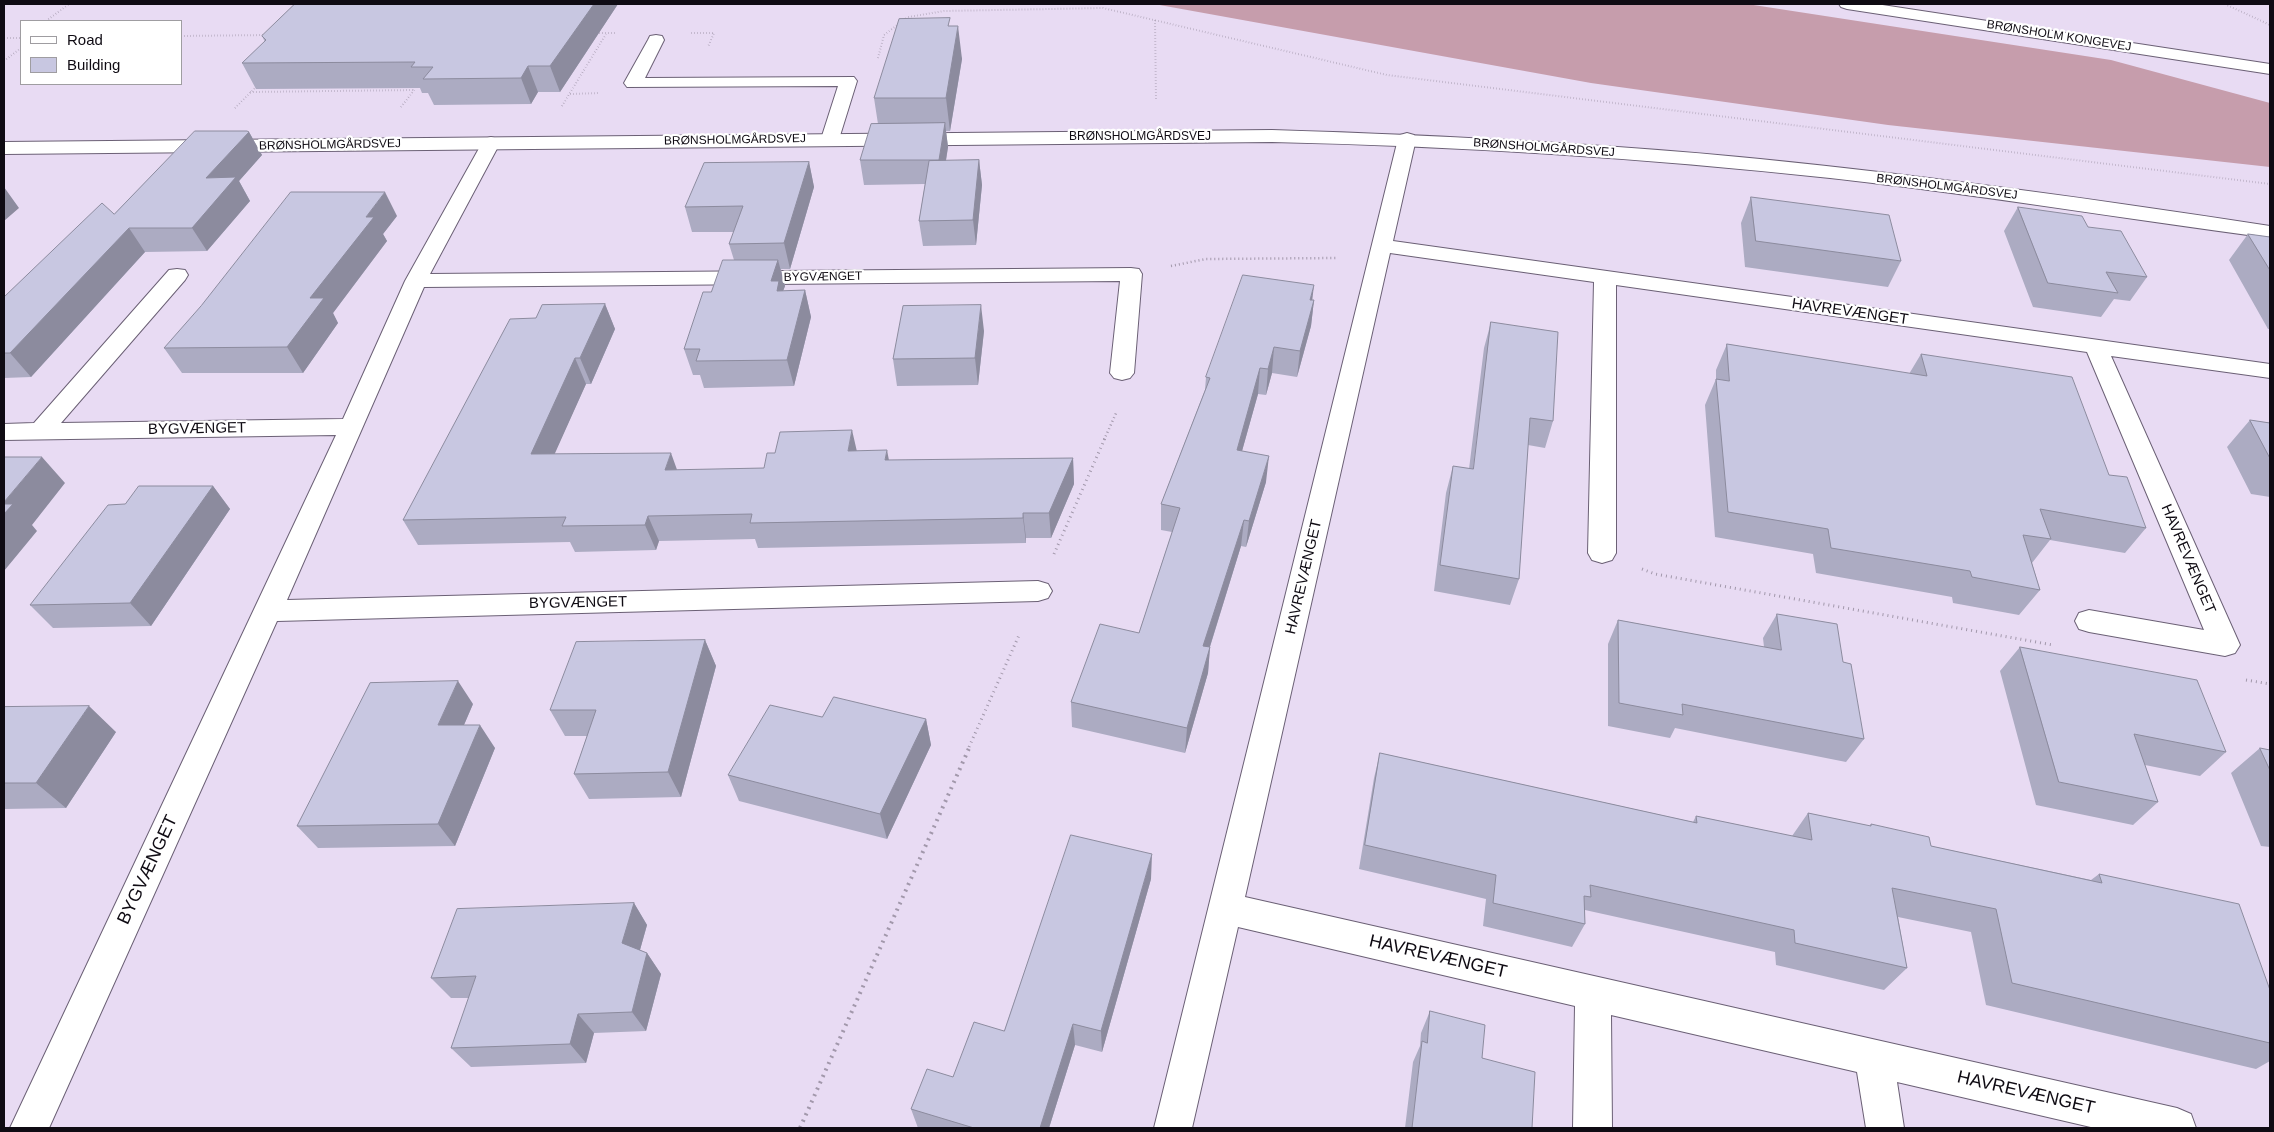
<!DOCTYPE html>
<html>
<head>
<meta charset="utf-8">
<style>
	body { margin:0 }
	#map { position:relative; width:2274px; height:1132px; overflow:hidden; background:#e8dbf3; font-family:Helvetica,sans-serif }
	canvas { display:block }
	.frame { position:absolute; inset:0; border:5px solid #0f0b13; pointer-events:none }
	.legend { position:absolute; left:20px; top:20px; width:162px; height:65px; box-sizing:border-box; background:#fff; border:1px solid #9f9da1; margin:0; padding:6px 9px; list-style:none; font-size:15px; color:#0f0b13 }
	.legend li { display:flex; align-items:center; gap:10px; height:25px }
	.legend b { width:25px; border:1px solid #9f9da1 }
</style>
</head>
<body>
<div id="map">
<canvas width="2274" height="1132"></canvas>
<div class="frame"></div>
<ul class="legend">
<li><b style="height:6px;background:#fff"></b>Road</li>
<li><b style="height:14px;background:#c8c7e1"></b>Building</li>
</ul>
</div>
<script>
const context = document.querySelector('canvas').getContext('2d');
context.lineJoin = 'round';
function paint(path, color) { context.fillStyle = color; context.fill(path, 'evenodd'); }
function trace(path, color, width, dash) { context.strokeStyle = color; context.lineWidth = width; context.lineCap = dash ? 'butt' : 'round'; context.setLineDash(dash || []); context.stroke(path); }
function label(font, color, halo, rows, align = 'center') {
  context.font = font + ' Helvetica,sans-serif'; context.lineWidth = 4.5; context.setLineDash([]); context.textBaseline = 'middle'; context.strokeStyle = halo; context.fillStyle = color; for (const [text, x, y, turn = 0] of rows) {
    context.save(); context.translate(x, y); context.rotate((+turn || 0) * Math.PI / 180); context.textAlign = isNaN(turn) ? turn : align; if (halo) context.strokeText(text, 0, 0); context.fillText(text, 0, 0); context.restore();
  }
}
paint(new Path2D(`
	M1154,4H1747L2111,60L2270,103V167L1888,125L1591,83Z`), '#c69dac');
const service = new Path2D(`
	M656,35L662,36L664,40L645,78L854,77L857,81L839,139L837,143L830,145L823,143L821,139L838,86L627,87L624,83L648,40L650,36Z`);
const minor = new Path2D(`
	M1407,133L1414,135L1416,139L1393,241L2270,364V378L2111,356L2240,645L2235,653L2225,656L2089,632L2079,629L2075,621L2079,613L2089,610L2204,630L2087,352L1616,285V553L1612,560L1602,563L1592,560L1588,553L1594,282L1390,253L1245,897L2177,1108L2191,1114L2196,1128H2095L1897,1082L1904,1128H1866L1857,1072L1611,1015L1612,1128H1573L1575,1006L1238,927L1192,1128H1154L1398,139L1400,135Z
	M491,137L498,139L500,143L430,274L1131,268L1139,269L1142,274L1134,373L1130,378L1122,380L1114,378L1110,373L1120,281L424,287L287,600L1038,581L1048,584L1052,591L1048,598L1038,601L277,621L49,1128H10L336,435L4,440V424L34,423L169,270L177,269L185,270L188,275L185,280L61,423L343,419L405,281L482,143L484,139Z`);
const tertiary = new Path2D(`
	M1272,130C1435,135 1598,143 1760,159C1931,176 2100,200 2270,226V238C2124,219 1978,194 1830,178C1645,158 1459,146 1272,142L4,154V142Z`);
const secondary = new Path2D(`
	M1839,4H1876L2270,64V74L1847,9L1841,7Z`);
trace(service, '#6b6075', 2);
trace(minor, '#6b6075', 2);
trace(tertiary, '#6b6075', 2);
trace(secondary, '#6b6075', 2);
trace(new Path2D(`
	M2225,4L2270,25
	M1155,20L1156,100
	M46,21L69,4
	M596,33H617
	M691,33H714L708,47
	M181,36L267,35
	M4,38H21
	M878,58L884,35L908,17L944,11L1103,8L1387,75L2270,184
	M4,61L21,48
	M250,92L414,90
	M570,94L599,93
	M562,106L606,34
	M401,107L415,89
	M235,108L257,86`), '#a298ab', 2, [0.5, 2.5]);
trace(new Path2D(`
	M1171,266L1206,259L1337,258
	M1104,440L1117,411`), '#a298ab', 2.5, [1, 3]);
trace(new Path2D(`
	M1054,554L1105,438
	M1642,569L1655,574L2053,645
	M2246,680L2270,684
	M969,747L1020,633`), '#a298ab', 3, [1, 4]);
trace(new Path2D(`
	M800,1128L970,746`), '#a298ab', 4, [2, 5]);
paint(service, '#fff');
paint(minor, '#fff');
paint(tertiary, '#fff');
paint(secondary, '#fff');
paint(new Path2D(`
	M295,4H618L560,92H538L531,104L434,105L428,93H422L420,88L256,89L242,63L265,42L262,36Z
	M951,26L962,59L950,131H946L948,147L946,161L979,160L982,185L976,245L923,246L919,221L925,184L864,185L860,160L878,124L874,98Z
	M249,132L262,155L239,181L250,201L207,251L145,252L31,377L4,378V297Z
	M809,162L814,187L790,269H781L785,286L783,291L805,290L811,317L794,386L704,388L700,375H693L684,349L711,292L734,260L729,244L734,232H692L685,207Z
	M1751,197L1901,261L1888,287L1745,267L1741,223Z
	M2018,207L2088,227L2147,277L2130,301L2114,299L2101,317L2033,307L2004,231Z
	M397,216L383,234L387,241L333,313L338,323L303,373H182L164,348Z
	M2248,234L2270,237V329H2268L2229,260Z
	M1312,300H1314L1311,326L1297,377L1272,373L1266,395L1258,394L1242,451L1266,482L1246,547L1241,546L1210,647L1208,673L1185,753L1072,727L1071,702L1139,633L1172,532L1161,530V504L1205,390L1206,377Z
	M605,304L615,329L591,384H586L554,454L677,470L764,468L857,451L889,460L1073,458L1074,484L1051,538H1026V543L758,548L755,539L659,541L656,550L575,552L570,542L418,545L403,520L536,318Z
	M1491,322L1553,421L1545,448L1528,445L1519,579L1510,605L1434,591L1446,493L1453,466L1469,469L1484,348Z
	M984,331L978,385L897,386L893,359Z
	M1727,344L1909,374L1921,354L2109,475L2146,528L2125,553L2050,540L2032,563L2040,590L2019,615L1953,603L1952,597L1816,573L1813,554L1715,537L1705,405L1716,379V370Z
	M2250,420L2270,423V497L2251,494L2227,447Z
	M213,486L230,509L151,626L53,628L30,605L125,504Z
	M1777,614L1843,662L1864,739L1846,762L1675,728L1670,738L1608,726V644L1618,620L1764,647L1763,638Z
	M705,640L716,666L681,797L589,799L574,774L587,736H565L550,710Z
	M2020,647L2226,752L2200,776L2145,765L2158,802L2133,825L2036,805L2000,671Z
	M473,704L464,725L495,748L455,846L318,848L297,826Z
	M4,707L116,732L66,808L4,809Z
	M822,717L926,719L931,745L887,839L739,801L728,775Z
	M2260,748L2270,750V847L2261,846L2231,773Z
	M1380,753L1693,822L1696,816L1792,836L1808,813L1870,826L1871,824L1931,846L2091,880L2099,874L2270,990V1061L2256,1069L1986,1005L1971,932L1898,917L1907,968L1884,990L1776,965L1775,952L1585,910V924L1572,947L1483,926L1486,899L1359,869L1374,778Z
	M1151,879L1102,1052L1075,1045L1049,1128H918L911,1109L953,1077L1004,1031Z
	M634,903L647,925L640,950L647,953L661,974L646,1031L594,1033L586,1063L471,1067L451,1048L469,998H451L431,978Z
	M1430,1011L1482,1058L1532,1128H1405L1413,1062L1420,1046L1421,1033Z`), '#acabc2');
paint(new Path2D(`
	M594,4H618L560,92L550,66Z
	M958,26L962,59L950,131L946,98Z
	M528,66L538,92L531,104L521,78Z
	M945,123L948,147L942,184L939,160Z
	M249,132L262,155L239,181L250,201L207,251L192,228L206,178Z
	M979,160L982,185L976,245L973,220Z
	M809,162L814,187L790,269L784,243Z
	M4,187L19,208L4,221Z
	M385,192L397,216L383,234L387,241L333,313L338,323L303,373L287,347L310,298L366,217Z
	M129,228L145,252L31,377L10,353Z
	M778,260L785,286L782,294L786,307L771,281Z
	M1314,285L1311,311L1310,300Z
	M805,290L811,317L794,386L787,360Z
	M1314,300L1311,326L1297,377L1300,351Z
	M605,304L615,329L591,384L580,358Z
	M981,305L984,331L978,385L975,358Z
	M1274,347L1272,373L1266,395L1268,369Z
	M575,358L586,384L543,480L531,454Z
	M1260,368L1258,394L1235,476L1237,450Z
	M852,430L858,456L848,451Z
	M887,450L892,476L885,460Z
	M671,453L680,478L665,470Z
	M1269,456L1266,482L1246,547L1249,521Z
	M42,457L65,483L32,525L37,531L4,571V502Z
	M1073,458L1074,484L1051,538L1049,513Z
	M213,486L230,509L151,626L130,603Z
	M1023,513L1026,538V543L1023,518Z
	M648,516L659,541L656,550L645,525Z
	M1244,520L1241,546L1202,672L1203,646Z
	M705,640L716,666L681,797L668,772Z
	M1210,647L1208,673L1185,753L1187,728Z
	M458,681L473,704L454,748L438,725Z
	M89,706L116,732L66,808L36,783Z
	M926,719L931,745L887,839L880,814Z
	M480,725L495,748L455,846L438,824Z
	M1152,854L1151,879L1102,1052L1101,1031Z
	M634,903L647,925L636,964L622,943Z
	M647,953L661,974L646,1031L632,1012Z
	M578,1014L594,1033L586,1063L570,1044Z
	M1073,1024L1075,1045L1049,1128H1040Z`), '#8c8b9e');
const building = new Path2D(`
	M295,4H594L550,66H528L521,78L423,79L433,67H411L415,62L242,63L266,40L262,36Z
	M950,18L948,26H958L946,98H874L899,19Z
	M945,123L939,160H860L871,124Z
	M195,131H247L249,132L206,178L236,177L192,228H129L10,353H4V297L102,203L114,214Z
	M979,160L973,220L919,221L929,161Z
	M809,162L784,243L729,244L743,206L685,207L704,163Z
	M291,192H385L366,217H374L310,298H324L287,347L164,348L201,306Z
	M1751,197L1889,215L1901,261L1756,241Z
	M2018,207L2082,216L2088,227L2121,231L2147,277L2106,272L2118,293L2048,283Z
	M2248,234L2270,237V270Z
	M723,260H778L771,281H779L777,291L805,290L787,360L696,361L700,349H684L703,292H711Z
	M1243,275L1314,285L1310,300H1314L1300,351L1274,347L1268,369L1260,368L1237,450L1269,456L1249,521L1244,520L1203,646L1210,647L1187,728L1071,702L1100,624L1139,633L1180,508L1161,504L1210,378L1206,377Z
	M605,304L580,358H575L531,454L671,453L665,470L764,468L767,453H775L780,432L852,430L848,451L887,450L885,460L1073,458L1049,513H1023V518L750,523L752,514L648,516L645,525L562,526L566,517L403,520L510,319L536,318L542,305Z
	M981,305L975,358L893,359L903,306Z
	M1491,322L1558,332L1553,421L1530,418L1519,579L1440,565L1453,466L1473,469Z
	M1727,344L1927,376L1921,354L2072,377L2109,475L2127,477L2146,528L2040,509L2051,539L2023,535L2040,590L1972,577L1970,571L1831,548L1828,529L1728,512L1716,379L1729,381Z
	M2250,420L2270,423V458Z
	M4,457H42L4,502Z
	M139,486H213L130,603L30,605L108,505L125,504Z
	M4,504H13L4,514Z
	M1777,614L1837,624L1843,662L1851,664L1864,739L1682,704L1683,715L1619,703L1618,620L1781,650Z
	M705,640L668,772L574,774L596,710H550L576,642Z
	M2020,647L2197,680L2226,752L2134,734L2158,802L2059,782Z
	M458,681L438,725H480L438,824L297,826L370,683Z
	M834,697L926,719L880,814L728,775L770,705L822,717Z
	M89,706L36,783H4V707Z
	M2260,748L2270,750V770Z
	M1380,753L1697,823L1696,816L1812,840L1808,813L1871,826V824L1929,837L1931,846L2102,883L2099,874L2239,904L2270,990V1043L2012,983L1996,909L1892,888L1907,968L1795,943L1794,930L1590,885L1591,897L1584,896L1585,924L1493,903L1496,875L1365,845Z
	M1071,835L1152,854L1101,1031L1073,1024L1040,1128H974L911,1109L927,1069L953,1077L974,1022L1004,1031Z
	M634,903L622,943L647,953L632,1012L578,1014L570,1044L451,1048L476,976L431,978L457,909Z
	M1430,1011L1485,1025L1482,1058L1535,1072L1532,1128H1412L1422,1041L1427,1043Z`);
paint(building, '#c8c7e1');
trace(building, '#8c8b9e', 1);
label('12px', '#0f0b13', '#fff', [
	["BRØNSHOLM KONGEVEJ",2059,36,9],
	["BRØNSHOLMGÅRDSVEJ",1140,137],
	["BRØNSHOLMGÅRDSVEJ",735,140,-1],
	["BRØNSHOLMGÅRDSVEJ",330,145,-1],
	["BRØNSHOLMGÅRDSVEJ",1544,148,4],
	["BRØNSHOLMGÅRDSVEJ",1947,187,7],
	["BYGVÆNGET",823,277,-1]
]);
label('15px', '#0f0b13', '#fff', [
	["HAVREVÆNGET",1850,312,8],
	["BYGVÆNGET",197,429,-1],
	["HAVREVÆNGET",2188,559,67],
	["HAVREVÆNGET",1304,577,-77],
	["BYGVÆNGET",578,603,-1]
]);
label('18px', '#0f0b13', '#fff', [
	["BYGVÆNGET",148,870,-65],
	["HAVREVÆNGET",1438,957,13],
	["HAVREVÆNGET",2026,1093,13]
]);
</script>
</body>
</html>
